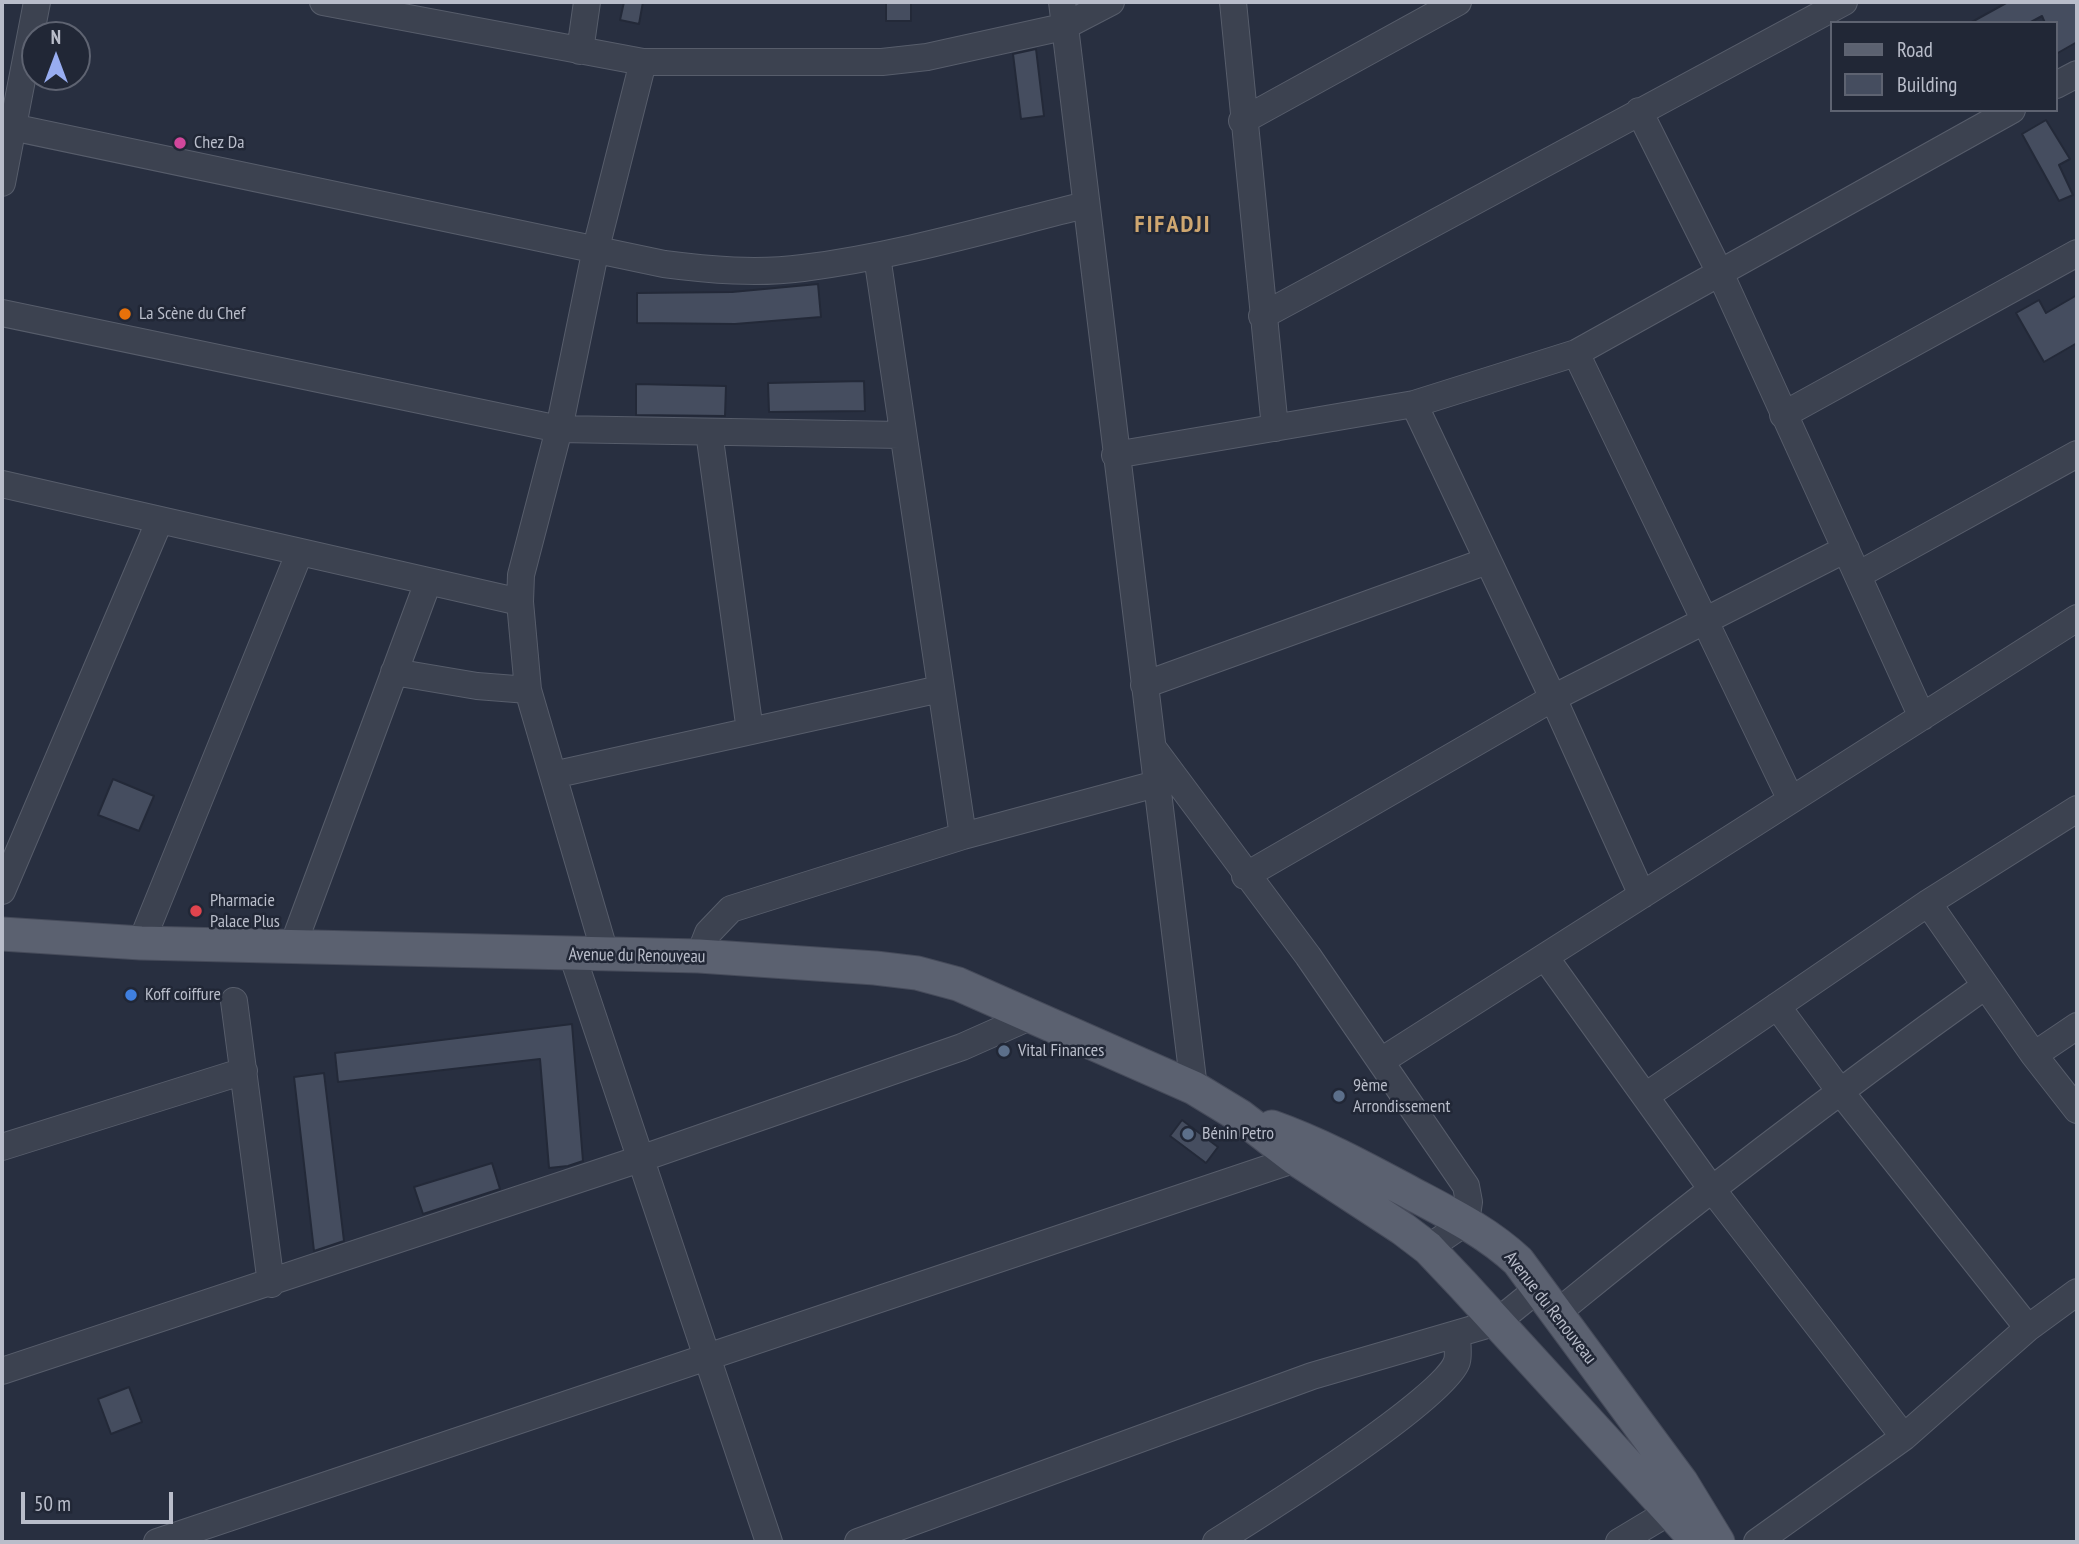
<!DOCTYPE html>
<html>
<head>
<meta charset="utf-8">
<style>
	body { margin:0 }
	#map { position:relative; width:2079px; height:1544px; overflow:hidden; background:#282f40; font-family:"PT Sans Narrow",sans-serif }
	canvas { display:block }
	.frame { position:absolute; inset:0; border:4px solid #b9bdca; pointer-events:none }
	.legend { position:absolute; left:1830px; top:21px; width:228px; height:91px; box-sizing:border-box; background:#212736; border:2px solid #5e6371; margin:0; padding:9px 12px; list-style:none; font-size:21px; color:#b9bdca }
	.legend li { display:flex; align-items:center; gap:14px; height:35px }
	.legend b { width:35px; border:2px solid #5e6371 }
	.north { position:absolute; left:21px; top:21px; width:70px; height:70px; box-sizing:border-box; background:#212736; border:2px solid #5e6371; border-radius:50%; rotate:0deg; font-size:19px; font-weight:700; line-height:28px; text-align:center; color:#b9bdca }
	.north::after { content:''; display:block; margin:auto; width:24px; height:32px; background:#98adf1; clip-path:polygon(50% 0,100% 100%,50% 72%,0 100%) }
	.scale { position:absolute; left:21px; top:1492px; width:152px; height:32px; box-sizing:border-box; border:4px solid #b9bdca; border-top:0; padding-left:9px; font-size:21px; line-height:24px; white-space:nowrap; color:#b9bdca; -webkit-text-stroke:5px #212736; paint-order:stroke }
</style>
</head>
<body>
<div id="map">
<canvas width="2079" height="1544"></canvas>
<div class="frame"></div>
<ul class="legend">
<li><b style="height:9px;background:#5b6170"></b>Road</li>
<li><b style="height:19px;background:#454d5f"></b>Building</li>
</ul>
<div class="north">N</div>
<div class="scale">50 m</div>
</div>
<script>
const context = document.querySelector('canvas').getContext('2d');
context.lineJoin = 'round';
function paint(path, color) { context.fillStyle = color; context.fill(path, 'evenodd'); }
function trace(path, color, width, dash) { context.strokeStyle = color; context.lineWidth = width; context.lineCap = dash ? 'butt' : 'round'; context.setLineDash(dash || []); context.stroke(path); }
function label(font, color, halo, rows, align = 'center') {
  context.font = font + ' "PT Sans Narrow",sans-serif'; context.lineWidth = 5; context.setLineDash([]); context.textBaseline = 'middle'; context.strokeStyle = halo; context.fillStyle = color; for (const [text, x, y, turn = 0] of rows) {
    context.save(); context.translate(x, y); context.rotate((+turn || 0) * Math.PI / 180); context.textAlign = isNaN(turn) ? turn : align; if (halo) context.strokeText(text, 0, 0); context.fillText(text, 0, 0); context.restore();
  }
}
const building = new Path2D(`
	M624,2H643L639,24L620,20Z
	M886,2H911V21H886Z
	M2008,2H2077V42L2056,54V23H2045L2042,16L2029,23H1970Z
	M1036,49L1044,116L1021,119L1013,54Z
	M2046,120L2070,159L2059,165L2073,195L2059,201L2022,134Z
	M818,284L821,317L735,324L637,323V293L732,292Z
	M2077,295V343L2044,362L2016,313L2039,300L2046,313Z
	M864,381L865,411L769,412L768,383Z
	M636,384L726,386L725,416L636,415Z
	M113,779L154,796L139,831L98,815Z
	M572,1024L583,1161L568,1166L549,1168L540,1059L338,1082L335,1053Z
	M324,1073L344,1241L314,1251L294,1077Z
	M1182,1120L1218,1147L1206,1163L1170,1136Z
	M492,1163L500,1189L423,1214L414,1187Z
	M129,1387L142,1422L111,1434L98,1399Z`);
paint(building, '#454d5f');
trace(building, '#232938', 2);
const minor = new Path2D(`
	M323,2L643,62H882L927,57L1063,27L1111,2
	M1062,2L1194,1088
	M1233,2L1275,428
	M580,51L587,2
	M2056,85L2077,74
	M1639,111L1720,273L1922,717
	M1242,121L1458,2
	M2,125L664,264C710,270 757,274 803,268C898,256 992,228 1085,205
	M2,183L37,2
	M877,256L963,836
	M2,313L559,429L901,435
	M1262,316L1844,2
	M1576,353L1791,800
	M1414,404L1553,698L1642,895
	M1783,415L2077,253
	M709,432L750,731
	M1115,455L1414,404L1576,353L2012,110
	M2,484L520,602
	M1858,575L2077,454
	M394,672L477,686L528,690
	M1144,685L1487,561
	M1153,748L1308,956L1466,1186L1469,1202L1466,1222L1428,1248
	M553,775L940,689
	M1245,876L1553,698L1846,549
	M2,891L159,522
	M1928,903L2034,1055L2077,1110
	M141,943L299,554
	M292,948L428,582
	M605,953L528,690L520,602L521,575L559,429L596,248L643,62
	M572,954L769,1542
	M699,956L708,933L731,909L963,836L1156,784
	M1545,957L1711,1188L1904,1437
	M234,1001L271,1284
	M1777,1006L1839,1090L2028,1328
	M2034,1055L2077,1026
	M1381,1061L2077,618
	M1647,1095L1928,903L2077,809
	M2,1147L244,1071
	M1557,1313C1696,1199 1838,1091 1985,986
	M2,1371L640,1159L962,1047L1034,1015
	M157,1542L1296,1159
	M858,1542L1312,1376L1497,1322L1539,1288
	M1216,1542C1256,1517 1448,1397 1457,1361C1459,1354 1457,1342 1457,1334
	M1619,1542L1669,1512
	M1757,1542L1904,1437L2028,1328L2077,1292`);
const major = new Path2D(`
	M2,934L141,943L699,956L875,968L917,973L958,984L1194,1088L1240,1116L1296,1159L1403,1229L1428,1248L1463,1285L1698,1542
	M1272,1127C1320,1144 1364,1168 1409,1192C1448,1213 1486,1231 1518,1261L1682,1483L1718,1542`);
trace(minor, '#575d6b', 28);
trace(major, '#464b5a', 35);
trace(minor, '#3c4250', 26);
trace(major, '#5b6170', 33);
for (const [x, y, r, color] of [
	[180,143,7,"#d1479c"],
	[125,314,7,"#e8710a"],
	[196,911,7,"#e0444e"],
	[131,995,7,"#3f7fe0"],
	[1004,1051,7,"#5c6f8a"],
	[1339,1096,7,"#5c6f8a"],
	[1188,1134,7,"#5c6f8a"]
]) { const dot = new Path2D(); dot.arc(x, y, r, 0, 2 * Math.PI); context.fillStyle = color; context.fill(dot); trace(dot, '#212736', 2.5); }
label('18px', '#b9bdca', '#212736', [
	["Chez Da",194,143],
	["La Scène du Chef",139,314],
	["Pharmacie",210,901],
	["Palace Plus",210,922],
	["Koff coiffure",145,995],
	["Vital Finances",1018,1051],
	["9ème",1353,1086],
	["Arrondissement",1353,1107],
	["Bénin Petro",1202,1134]
], 'left');
label('18px', '#b9bdca', '#212736', [
	["Avenue du Renouveau",637,956,1],
	["Avenue du Renouveau",1550,1308,52]
]);
context.letterSpacing = '2px';
label('bold 24px', '#cfa770', '#212736', [
	["FIFADJI",1173,225]
]);
context.letterSpacing = '0px';
</script>
</body>
</html>
